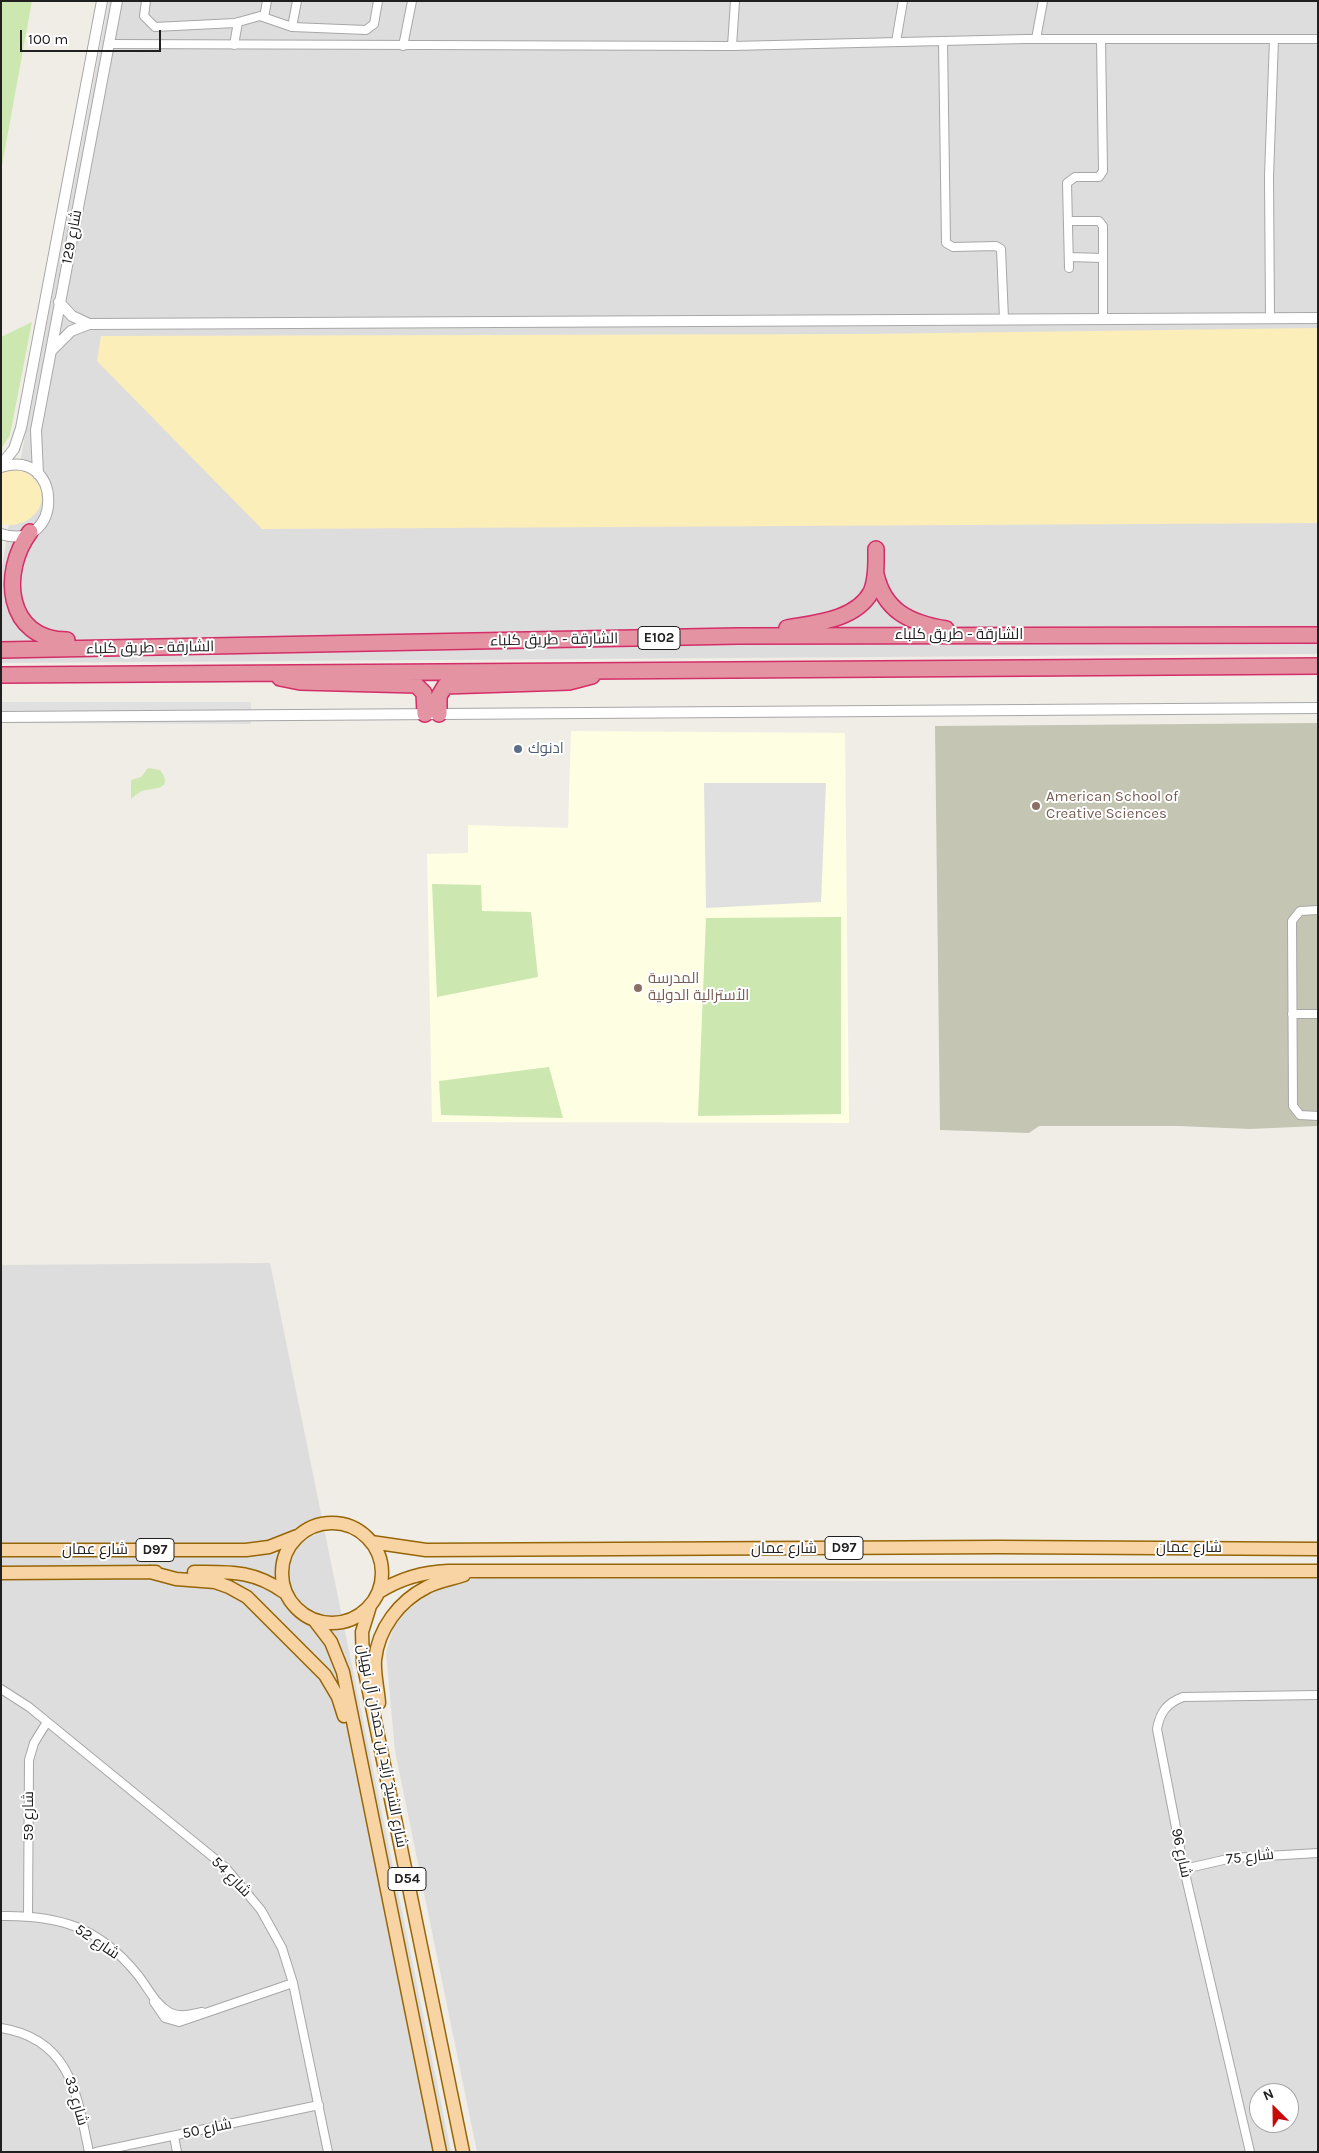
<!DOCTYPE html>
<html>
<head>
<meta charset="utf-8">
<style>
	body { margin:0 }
	#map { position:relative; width:1319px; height:2153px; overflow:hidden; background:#f0ede7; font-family:Karla,sans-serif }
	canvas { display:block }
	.frame { position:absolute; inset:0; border:2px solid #202020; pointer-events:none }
	.north { position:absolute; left:1249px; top:2083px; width:50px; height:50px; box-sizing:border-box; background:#fff; border:1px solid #a6a6a6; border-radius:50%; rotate:337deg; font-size:14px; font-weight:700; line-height:20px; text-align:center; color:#202020 }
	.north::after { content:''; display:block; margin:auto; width:18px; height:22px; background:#c8080a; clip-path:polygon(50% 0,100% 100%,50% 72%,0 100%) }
	.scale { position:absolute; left:20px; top:30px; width:141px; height:22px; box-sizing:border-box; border:2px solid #202020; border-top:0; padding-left:6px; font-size:15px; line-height:18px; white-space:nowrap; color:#202020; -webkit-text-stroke:4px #fff; paint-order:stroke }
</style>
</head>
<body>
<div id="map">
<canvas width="1319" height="2153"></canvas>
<div class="frame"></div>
<div class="north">N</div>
<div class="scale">100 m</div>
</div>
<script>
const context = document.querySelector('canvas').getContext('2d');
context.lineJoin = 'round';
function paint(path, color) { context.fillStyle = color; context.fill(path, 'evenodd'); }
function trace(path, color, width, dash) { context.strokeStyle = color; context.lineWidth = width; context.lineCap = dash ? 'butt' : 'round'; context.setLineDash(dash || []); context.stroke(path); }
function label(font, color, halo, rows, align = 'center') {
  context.font = font + ' Karla,Cairo,sans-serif'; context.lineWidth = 4; context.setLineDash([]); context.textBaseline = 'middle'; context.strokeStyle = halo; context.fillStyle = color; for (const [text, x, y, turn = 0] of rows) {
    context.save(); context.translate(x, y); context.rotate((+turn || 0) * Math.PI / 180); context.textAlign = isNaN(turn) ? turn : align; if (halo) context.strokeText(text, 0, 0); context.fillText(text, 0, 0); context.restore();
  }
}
paint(new Path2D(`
	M109,1H1318V654L1,663V573L13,499Z
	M270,1263L451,2152H1V1265Z
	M478,1578L868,1581L1318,1579V2152H477L395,1751L386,1653L393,1628L409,1609L429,1593L450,1584ZM1259,2093H1289V2123H1259Z`), '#dedddd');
paint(new Path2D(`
	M571,731L845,733L849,1123L432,1122L427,854L468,853V825L568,828Z`), '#fefee3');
paint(new Path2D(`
	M1318,723V1126L1250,1129L1178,1126H1039L1029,1133L940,1130L935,726Z`), '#c5c5b3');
paint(new Path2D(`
	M1,1H32L1,171Z
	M32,322L10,435L1,449V337Z
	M148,768L160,770C176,791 150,788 142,791C138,793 134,796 131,799V780L141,777Z
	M432,884L481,885L482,911L531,912L538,977L437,997Z
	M841,917V1114L698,1116L706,918Z
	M549,1067L563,1118L441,1115L439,1081Z`), '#cce8b0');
paint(new Path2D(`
	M1318,328V523L262,529L97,361L101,336L867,334Z
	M20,470C24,472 30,474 33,478C56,501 30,531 1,524V471Z`), '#fceeb9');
paint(new Path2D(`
	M1,702H251V724L1,723Z
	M704,783H826L821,902L706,908Z`), '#e0e0e0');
const minor = new Path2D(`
	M146,1L144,16L155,27L235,23L260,16L292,27L366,30L374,24L378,1
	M264,17L267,1
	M292,27L297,1
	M1036,39L1043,1
	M943,41L946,243L953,247L996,246L1001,249L1004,319
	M896,42L903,1
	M109,44L732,46L1026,39H1318
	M234,45L238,22
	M403,46L412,1
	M732,46L735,1
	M1068,221H1099L1103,226V319
	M1069,257L1103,258
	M1069,268L1067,183L1075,177H1099L1103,171L1101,39
	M1270,318L1269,176L1274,39
	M1318,910L1300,911L1292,921L1293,1106L1300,1115L1318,1116
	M1292,1014H1318
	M1,1689L29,1707L225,1867L261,1910L282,1948L293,1983L328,2152
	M1184,1869L1232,1858L1318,1853
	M28,1915L29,1760L34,1743L47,1722
	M1,1916C59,1915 99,1927 137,1974C147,1986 155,2004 169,2012C180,2018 191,2014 202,2012
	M154,2002L165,2018L179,2022L293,1983
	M1,2028C71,2039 77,2095 89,2152
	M174,2136L177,2152
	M96,2152L319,2105
	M1250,2152L1184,1869L1157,1729C1160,1712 1167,1703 1183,1697L1318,1695`);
const tertiary = new Path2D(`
	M59,302L72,316L89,324
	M51,351L71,331L89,324L1318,318
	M1,465L14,449L21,428L102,1
	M1,467C64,447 64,554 1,534
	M38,474L36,430L117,1
	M1,717L1318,708`);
const primary = new Path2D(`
	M282 1573a50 50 0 1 1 100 0a50 50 0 1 1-100 0Z
	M371,1542L426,1550L999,1547L1318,1549
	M1,1550H246L269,1547L297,1536
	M150,1572L176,1579L215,1582L229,1587L247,1597L325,1675L338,1697L344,1716
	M194,1572C230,1572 253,1570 284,1592
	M1,1573L156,1572
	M379,1592C401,1578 422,1572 448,1571H1318
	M370,1606L362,1632L363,1662L463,2152
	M315,1621L331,1642L343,1672L440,2152
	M379,1703C378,1689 374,1674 375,1660C378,1629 399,1601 427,1587C438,1581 452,1579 464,1575`);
const motorway = new Path2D(`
	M30,532C0,572 6,640 67,640
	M876,574C884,611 910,623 946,629
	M787,628C815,623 856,620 871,592C877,579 876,562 876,549
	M1,650L738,636L1318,635
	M1,675L1318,666
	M280,678L300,682L416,685L424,693L425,714
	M439,714V696L445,686L569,682L592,676`);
trace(minor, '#a7a7a7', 10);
trace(tertiary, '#a7a7a7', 12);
trace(primary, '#966606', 15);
trace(motorway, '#d42e68', 18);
trace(minor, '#fff', 8);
trace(tertiary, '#fff', 10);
trace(primary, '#f8d3a4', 12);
trace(motorway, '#e493a2', 15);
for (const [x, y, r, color] of [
	[518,749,5,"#5c6f8a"],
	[1036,806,5,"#8d6e63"],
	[638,988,5,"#8d6e63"]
]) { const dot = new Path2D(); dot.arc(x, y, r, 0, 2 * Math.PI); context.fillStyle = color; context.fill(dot); trace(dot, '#fff', 2); }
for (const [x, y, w] of [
	[659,638,42],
	[844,1548,38],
	[155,1550,38],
	[407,1879,38]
]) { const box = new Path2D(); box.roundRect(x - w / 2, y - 11.5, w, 23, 4); context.fillStyle = '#fff'; context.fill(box); trace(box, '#202020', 1); }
label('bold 14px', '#202020', null, [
	["E102",659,638],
	["D97",844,1548],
	["D97",155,1550],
	["D54",407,1879]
]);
label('15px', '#202020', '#fff', [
	["شارع 129",72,237,-79],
	["الشارقة - طريق كلباء",959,635],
	["الشارقة - طريق كلباء",554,640,-1],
	["الشارقة - طريق كلباء",150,648,-1],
	["شارع عمان",1189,1548],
	["شارع عمان",784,1549],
	["شارع عمان",95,1550],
	["شارع الشيخ زايد بن حمدان آل نهيان",382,1746,79],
	["شارع 59",29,1816,-90],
	["شارع 96",1181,1853,78],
	["شارع 75",1250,1857,-6],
	["شارع 54",231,1877,46],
	["شارع 52",97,1942,34],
	["شارع 33",76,2101,74],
	["شارع 50",207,2129,-12]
]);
label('15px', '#4e5e75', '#fff', [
	["ادنوك",528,749]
], 'left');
label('15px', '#785e54', '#fff', [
	["American School of",1046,797],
	["Creative Sciences",1046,814],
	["المدرسة",648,979],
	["الأسترالية الدولية",648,996]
], 'left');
</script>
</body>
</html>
